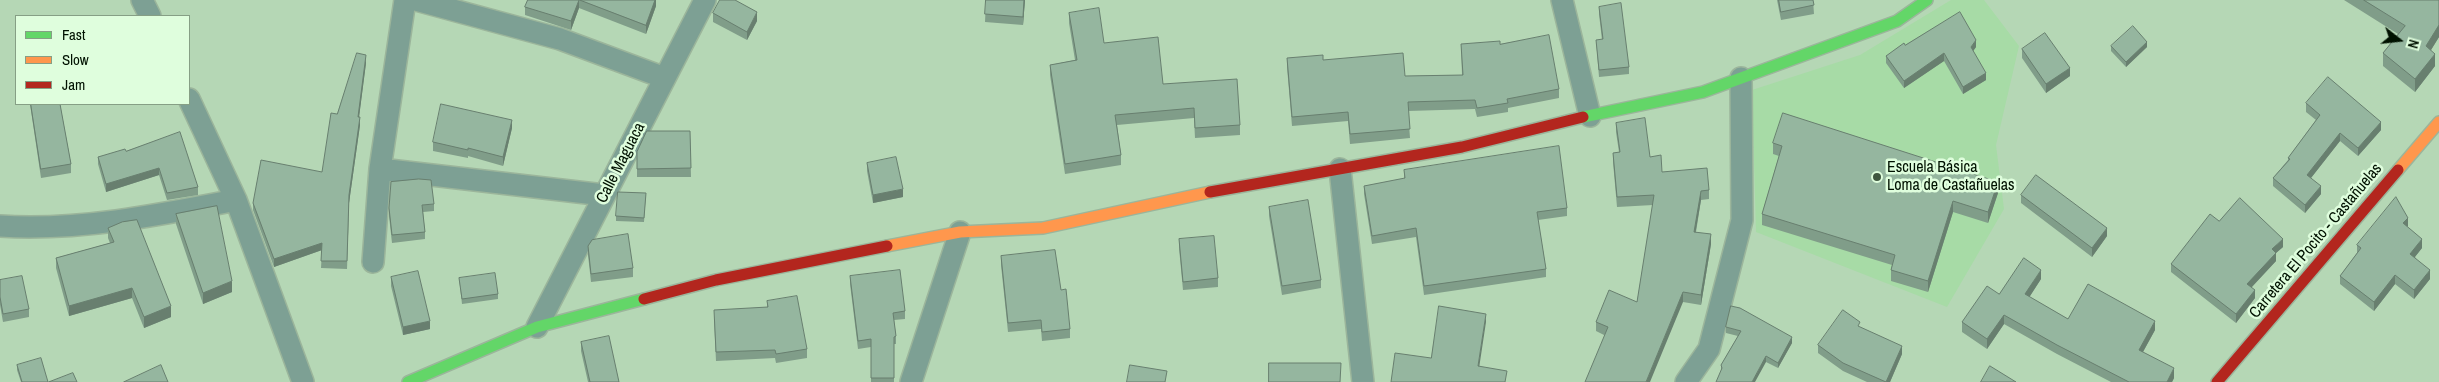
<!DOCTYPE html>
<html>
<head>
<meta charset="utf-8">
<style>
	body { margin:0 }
	#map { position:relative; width:2439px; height:382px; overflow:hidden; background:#b5d7b5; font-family:"Archivo Narrow",sans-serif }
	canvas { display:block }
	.legend { position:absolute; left:15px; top:15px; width:175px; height:90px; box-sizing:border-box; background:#dffedd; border:1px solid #869f85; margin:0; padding:6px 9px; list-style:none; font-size:15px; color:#010 }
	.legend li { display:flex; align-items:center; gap:10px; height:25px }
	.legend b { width:25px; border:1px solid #869f85 }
	.north { position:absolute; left:2374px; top:15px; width:50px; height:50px; -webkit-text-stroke:4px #dffedd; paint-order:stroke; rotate:106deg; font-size:14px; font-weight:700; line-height:20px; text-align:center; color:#010 }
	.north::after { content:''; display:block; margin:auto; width:18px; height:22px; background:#010; clip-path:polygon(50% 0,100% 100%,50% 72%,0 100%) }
</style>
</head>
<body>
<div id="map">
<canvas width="2439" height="382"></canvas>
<ul class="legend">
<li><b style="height:6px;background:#63d668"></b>Fast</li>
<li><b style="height:6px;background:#ff974d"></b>Slow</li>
<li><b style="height:6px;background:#b3261e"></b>Jam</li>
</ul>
<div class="north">N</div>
</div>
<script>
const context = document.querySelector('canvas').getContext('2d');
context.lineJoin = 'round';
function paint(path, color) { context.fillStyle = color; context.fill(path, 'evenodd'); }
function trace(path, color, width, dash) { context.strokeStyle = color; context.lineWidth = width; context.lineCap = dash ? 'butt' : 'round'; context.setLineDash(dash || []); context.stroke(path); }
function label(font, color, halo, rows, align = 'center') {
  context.font = font + ' "Archivo Narrow",sans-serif'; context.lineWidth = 5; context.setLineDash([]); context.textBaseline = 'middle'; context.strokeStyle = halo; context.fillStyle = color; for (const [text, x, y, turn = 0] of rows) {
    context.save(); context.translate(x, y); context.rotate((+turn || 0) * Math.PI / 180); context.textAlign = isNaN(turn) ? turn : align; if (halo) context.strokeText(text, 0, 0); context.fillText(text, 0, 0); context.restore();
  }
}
paint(new Path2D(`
	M1951,0H1984L2019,46L1996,145L2004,209L1947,307L1756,232L1752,90L1860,55Z`), '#a7dba6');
const street = new Path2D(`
	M142,0L150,16
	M416,0L560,39L665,78
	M1562,0L1590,116
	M189,99L236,200L303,382
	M380,169L604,195
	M1340,169L1363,382
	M0,226C79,231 159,215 236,200
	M373,262L380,169L405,0
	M537,327L705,0
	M911,382L960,232
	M1686,382L1709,349L1742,220L1741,78`);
const fast = new Path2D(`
	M1583,117L1703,92L1897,21L1927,0
	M408,382L537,327L644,299`);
const slow = new Path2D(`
	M2398,170L2439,122
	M887,246L960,232L1043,228L1210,192`);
const jam = new Path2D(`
	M1210,192L1462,147L1583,117
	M644,299L716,280L887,246
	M2217,382L2398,170`);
trace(street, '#9bb59b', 24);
trace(fast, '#9bb59b', 14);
trace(slow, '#9bb59b', 14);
trace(jam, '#9bb59b', 14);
trace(street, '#7da094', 21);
trace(fast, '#63d668', 11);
trace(slow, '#ff974d', 11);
trace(jam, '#b3261e', 11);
paint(new Path2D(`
	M528,0H656V6L646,34L579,8L571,30L525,15V7Z
	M986,0H1025L1023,25L985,22Z
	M1777,0H1813L1814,14L1781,20Z
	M2344,0H2439V37L2431,50L2435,66L2415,92L2383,66V53L2398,34Z
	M1599,7L1629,67V74L1599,77L1596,40H1602L1599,14Z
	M713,13L757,21L747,40L713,22Z
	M1069,13L1104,43L1163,84L1240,125V135L1195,138L1194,118L1117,125L1121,155V165L1065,174L1050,75V65L1075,60L1069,23Z
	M1461,44H1500L1559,89V98L1508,108V112L1477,117L1475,109L1408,111L1410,138L1350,144L1348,121L1292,126L1287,67V58L1323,60L1405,76L1462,75Z
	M1905,45L1976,47L1973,51L1986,80L1963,94L1944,61L1904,88L1886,63V56Z
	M2111,46L2147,47L2126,67L2111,51Z
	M2022,49L2070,76L2046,93L2022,58Z
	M366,63L359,117L360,125L349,203L347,269L321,268L322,250L274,267L253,210V203L322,172L337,114Z
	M2306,103L2381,130L2358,156L2340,141L2311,178L2321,194L2305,213L2273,186V178L2288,160V158L2316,120L2306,112Z
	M30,104H60L71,164V173L41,178Z
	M1616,123L1650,157L1662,172L1709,190V199L1701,200L1696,232L1711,244L1701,305L1683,302L1604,335L1596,331V322L1637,302L1653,205L1617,207L1613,162V153L1619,152L1616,132Z
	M512,128L503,166L468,156V158L433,151V142Z
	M690,131L691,177H637V152Z
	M1773,143L1998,193L1988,223L1953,212L1928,292L1891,281V270L1892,265L1762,225V214L1779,156L1773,154Z
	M126,151L198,187V195L167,200L159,175L106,192L98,164V157Z
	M867,163L903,197L873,203L867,171Z
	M1404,170L1567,208V216L1538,220L1546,269V277L1424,295L1416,237L1372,244L1364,194V186L1404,179Z
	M646,193L644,222L616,221V216Z
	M2021,195L2107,236L2092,257L2021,203Z
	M434,204V211L423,212L425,232V239L392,243L389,216V208Z
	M1269,207L1321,280V288L1282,295L1269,216Z
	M176,214L232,292L203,304L176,224Z
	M2219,221L2283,247L2276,253V261L2252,287L2255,298L2236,323L2171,272V264Z
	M2408,226L2407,227L2422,248L2415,257L2430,279L2414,299L2395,284L2374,311L2340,284V276L2357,253V245Z
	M108,228L171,317L144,328L132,298L69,316L56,268V258L110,243L108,238Z
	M1179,239L1218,278V287L1183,290L1179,248Z
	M588,246L633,268V277L591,282L588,255Z
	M1001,256L1061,290L1070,329V338L1042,341L1041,329L1008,332L1001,265Z
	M850,276L905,311V319L894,320L896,336V344H894V382H871V347L858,349L850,284Z
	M391,277L430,329L403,335L391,286Z
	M459,278L498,294V299L462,304Z
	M2041,279L2029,297L2068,319L2155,330L2143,352L2174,378L2172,382H2111L2057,354L2004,324L1987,349L1962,332V322L1999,294Z
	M0,280L29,309V317L3,322L0,305Z
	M767,301L807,349V358L776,363L775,358L716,361L714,319L767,307Z
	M1726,327L1792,343L1778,368L1766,362L1721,371V365L1738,336L1726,333Z
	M1860,327L1902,354L1890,382H1867L1843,371L1818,353V345Z
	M581,342L619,382H588L581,351Z
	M17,365L48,382H21L17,370Z`), '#809d89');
paint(new Path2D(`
	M579,0V8L571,30V21Z
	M655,0H656V6L646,34V25Z
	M1024,0H1025L1023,25V17Z
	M757,12V21L747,40V32Z
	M2439,25V37L2426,58V46Z
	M1976,40V47L1971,54V47Z
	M2147,42V47L2126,67V62Z
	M1944,53V61L1904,88V81Z
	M2435,54V66L2415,92V79Z
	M366,55V63L358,125V117Z
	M2070,68V76L2046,93V84Z
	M1986,73V80L1963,94V87Z
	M360,117V125L349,203L347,269L349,195Z
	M512,120V128L503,166V157Z
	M2381,122V130L2358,156V148Z
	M2340,133V141L2307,183V175Z
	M159,168V175L106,192V184Z
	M1998,182V193L1988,223V212Z
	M2321,186V194L2305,213V205Z
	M903,189V197L873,203V195Z
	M1701,191V200L1694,241V232Z
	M1953,201V212L1928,292V281Z
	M2408,218V226L2403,232V223Z
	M2107,228V236L2092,257V248Z
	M1711,234V244L1701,305V295Z
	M2283,239V247L2276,253V261L2247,292V284L2272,249Z
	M2422,239V248L2410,263V254Z
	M322,243V250L274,267V259Z
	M2041,270V279L2025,304V294Z
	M2430,270V279L2414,299V290Z
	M2395,275V284L2374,311V302Z
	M232,281V292L203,304V293Z
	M132,288V298L69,316V306Z
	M2255,290V298L2236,323V314Z
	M1683,292V302L1650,382H1646Z
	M171,306V317L144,328V317Z
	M1486,314V322L1478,375V366Z
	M2004,315V324L1987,349V339Z
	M430,321V329L403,335V327Z
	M2155,321V330L2139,359V350Z
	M1792,337V343L1778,368V363Z
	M1902,346V354L1890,382H1886Z
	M1766,356V362L1755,382H1752Z
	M2174,368V378L2172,382H2167Z`), '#687f6f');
const building = new Path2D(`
	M528,0H579L571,21L525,7Z
	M580,0H655L646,25Z
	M720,0H735L757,12L747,32L713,13Z
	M986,0H1024L1023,17L985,14Z
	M1779,0H1813L1814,5L1781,12Z
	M2364,0H2439V25L2426,46L2435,54L2415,79L2383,53L2405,26Z
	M1621,3L1629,67L1599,70L1596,40L1603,39L1599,7Z
	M1099,8L1104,43L1158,37L1163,84L1237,79L1240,125L1195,128L1194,108L1115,115L1121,155L1065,164L1050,65L1077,60L1069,13Z
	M1960,12L1976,40L1971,47L1986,73L1963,87L1944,53L1904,81L1886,56L1904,43L1905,45Z
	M2133,26L2147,42L2126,62L2111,46Z
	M2045,33L2070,68L2046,84L2022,49Z
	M1549,35L1559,89L1507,99L1508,103L1477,108L1475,100L1408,102L1410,129L1350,134L1348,112L1292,117L1287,58L1323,55V60L1403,53L1405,76L1463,75L1461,44L1500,41V44Z
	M357,53L366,55L358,117H360L349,195L347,261H321L322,243L274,259L253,203L261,160L322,172L331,113L337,114Z
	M2328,77L2381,122L2358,148L2340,133L2307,175L2321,186L2305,205L2273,178L2290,159L2288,158L2320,115L2306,103Z
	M31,104H60L71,164L41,169Z
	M441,104L512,120L503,157L468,148V150L433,142Z
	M1783,113L1998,182L1988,212L1953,201L1928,281L1891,270L1895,255L1762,214L1782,146L1773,143Z
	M1645,118L1650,157L1661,155L1662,172L1707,168L1709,190L1701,191L1694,232L1711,234L1701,295L1683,292L1646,382H1585L1608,327L1596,322L1609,290L1637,302L1654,195L1617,197L1613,153L1620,152L1616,123Z
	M647,131H690L691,168L637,169V152Z
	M180,132L198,187L167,193L159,168L106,184L98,157L125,149L126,151Z
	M1559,146L1567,208L1537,212L1546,269L1424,286L1416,228L1372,236L1364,186L1405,178L1404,170Z
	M896,157L903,189L873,195L867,163Z
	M2036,175L2107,228L2092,248L2021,195Z
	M419,179L431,180L434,204L422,205L425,232L392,235L389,208L391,182Z
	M618,192L646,193L644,218L616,216Z
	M2396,197L2408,218L2403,223L2422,239L2410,254L2430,270L2414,290L2395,275L2374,302L2340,276L2361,248L2357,245Z
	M2240,198L2283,239L2272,249L2276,253L2247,284L2255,290L2236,314L2171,264L2210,214L2219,221Z
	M1308,200L1321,280L1282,286L1269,207Z
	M217,206L232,281L203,293L176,214Z
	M137,220L171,306L144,317L132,288L69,306L56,258L114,242L108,228L122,222Z
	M628,234L633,268L591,274L588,246L592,240Z
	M1214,236L1218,278L1183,282L1179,239Z
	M1055,250L1061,290L1066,289L1070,329L1042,332L1041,320L1008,323L1001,256Z
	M2024,258L2041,270L2025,294L2068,319L2088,284L2155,321L2139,350L2174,368L2167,382H2129L2057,345L2004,315L1987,339L1962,322L1987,286L1999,294Z
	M900,270L905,311L893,313L896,336L894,337V378H871V339L858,341L850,276Z
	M418,271L430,321L403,327L391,277Z
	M495,273L498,294L462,299L459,278Z
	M22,276L29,309L3,314L0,297V280Z
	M797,296L807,349L776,354L775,350L716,352L714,310L768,307L767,301Z
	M1439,306L1486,314L1478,366L1507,371L1505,382H1391L1395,353L1431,358Z
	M1731,306L1740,308L1792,337L1778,363L1766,356L1752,382H1716L1722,368L1721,365L1741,331L1726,327Z
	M1843,310L1860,322L1858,326L1902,346L1886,382L1843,363L1818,345Z
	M609,336L619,382H590L581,342Z
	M41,358L48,382H22L17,365Z
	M1269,363H1341L1340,382H1269Z
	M161,365L168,382H124Z
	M1130,365L1167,371L1165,382H1127Z
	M1990,366L2016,382H1981Z
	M73,373L77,382H49Z`);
paint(building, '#95b69f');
trace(building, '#687f6f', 1);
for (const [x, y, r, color] of [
	[1877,177,5,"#3f563f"]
]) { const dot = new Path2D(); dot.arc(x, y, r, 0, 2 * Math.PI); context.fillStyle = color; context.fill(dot); trace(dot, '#dffedd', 2); }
label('16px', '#010', '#dffedd', [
	["Calle Maguaca",621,163,-63],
	["Carretera El Pocito - Castañuelas",2316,241,-50]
]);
label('16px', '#010', '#dffedd', [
	["Escuela Básica",1887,168],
	["Loma de Castañuelas",1887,186]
], 'left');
</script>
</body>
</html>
